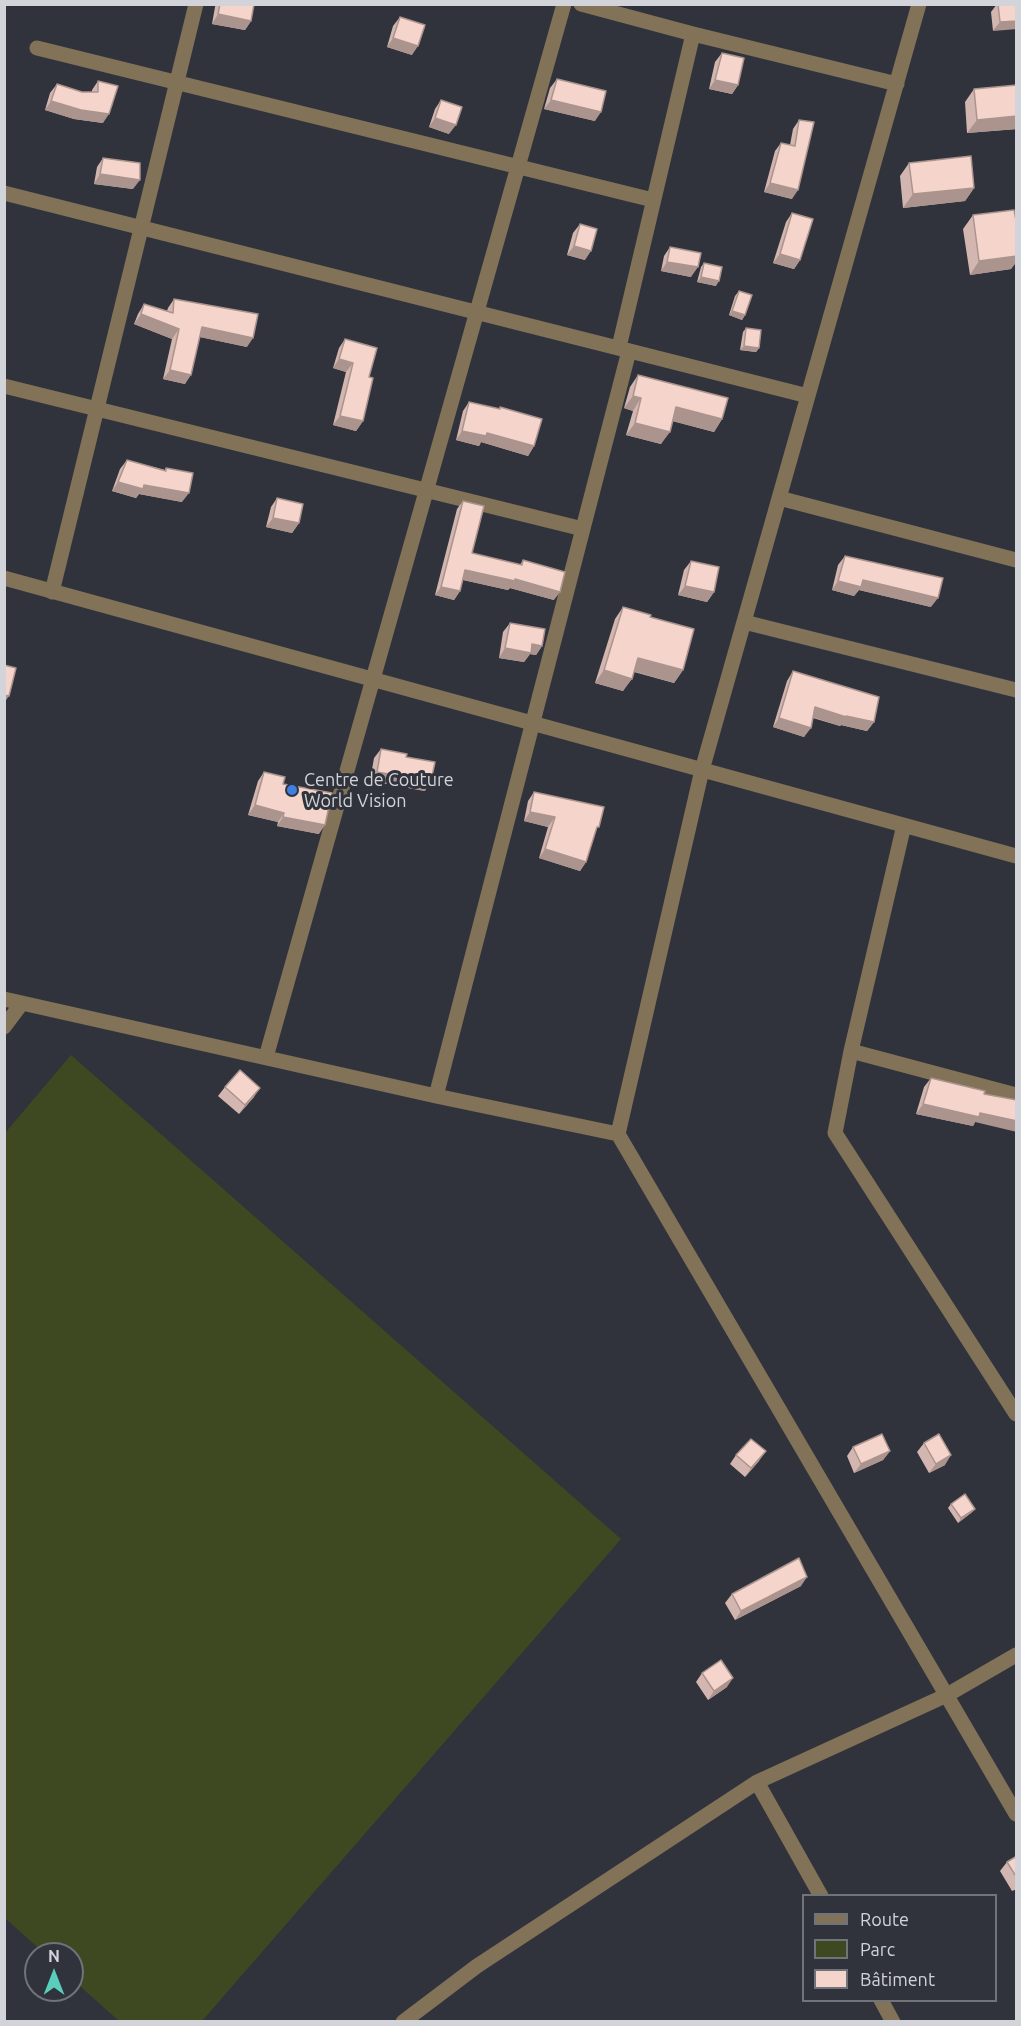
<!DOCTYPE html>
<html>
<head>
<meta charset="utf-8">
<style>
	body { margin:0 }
	#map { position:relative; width:1021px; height:2026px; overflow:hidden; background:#30333c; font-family:Ubuntu,sans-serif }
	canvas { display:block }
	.frame { position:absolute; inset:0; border:6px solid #d2d4d9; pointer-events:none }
	.legend { position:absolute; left:802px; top:1894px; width:195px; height:108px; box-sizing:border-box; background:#30333c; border:2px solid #71737b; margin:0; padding:8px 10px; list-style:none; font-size:18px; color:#d2d4d9 }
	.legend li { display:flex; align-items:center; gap:12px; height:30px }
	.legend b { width:30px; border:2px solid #71737b }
	.north { position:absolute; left:24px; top:1942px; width:60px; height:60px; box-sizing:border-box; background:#30333c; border:2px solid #71737b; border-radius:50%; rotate:0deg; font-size:16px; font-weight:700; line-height:24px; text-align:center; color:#d2d4d9 }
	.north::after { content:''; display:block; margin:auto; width:21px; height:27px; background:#5acebc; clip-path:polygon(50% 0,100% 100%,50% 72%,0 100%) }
</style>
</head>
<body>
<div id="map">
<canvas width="1021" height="2026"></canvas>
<div class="frame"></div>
<ul class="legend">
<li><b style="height:8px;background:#817258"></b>Route</li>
<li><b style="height:16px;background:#3f4921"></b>Parc</li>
<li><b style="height:16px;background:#f4d4cb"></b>Bâtiment</li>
</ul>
<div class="north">N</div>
</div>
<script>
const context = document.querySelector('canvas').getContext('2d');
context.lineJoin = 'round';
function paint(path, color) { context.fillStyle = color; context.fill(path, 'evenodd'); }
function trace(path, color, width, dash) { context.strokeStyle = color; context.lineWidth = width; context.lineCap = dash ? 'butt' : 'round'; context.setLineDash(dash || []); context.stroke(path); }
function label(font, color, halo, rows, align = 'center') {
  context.font = font + ' Ubuntu,sans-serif'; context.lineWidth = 6; context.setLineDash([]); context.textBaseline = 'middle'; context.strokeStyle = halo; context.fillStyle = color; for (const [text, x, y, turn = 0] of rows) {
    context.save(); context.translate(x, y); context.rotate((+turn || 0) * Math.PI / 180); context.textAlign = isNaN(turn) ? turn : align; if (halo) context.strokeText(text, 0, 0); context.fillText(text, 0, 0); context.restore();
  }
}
paint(new Path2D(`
	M71,1055L621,1539L202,2021H119L72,1979V1954H45L5,1918V1133Z`), '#3f4921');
trace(new Path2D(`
	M581,4L693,34L897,84
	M919,4L702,770L618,1134L1016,1814
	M37,48L653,200
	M4,193L808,396
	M619,347L693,34
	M4,386L583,529
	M779,498L1016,560
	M4,578L1016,856
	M52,592L196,4
	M744,622L1016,690
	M904,825L851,1051L835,1133L1016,1414
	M4,999L436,1096L618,1134
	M4,1027L22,1003
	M851,1051L1016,1095
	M266,1057L564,4
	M436,1096L629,351
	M757,1782L821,1896
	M881,2000L893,2022
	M403,2022L477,1966L757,1782L947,1695L1016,1655`), '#817258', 15);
paint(new Path2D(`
	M216,4H254L251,21L245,30L212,24L215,7Z
	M997,4H1017L993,31L991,12Z
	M400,17L412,55L387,47L393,26Z
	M722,53L738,85L732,94L709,89L715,62Z
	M557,79L595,121L544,109L550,88Z
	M98,81L103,123L74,119L45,110L50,93L57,84L82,92H92V90Z
	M1017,85V129L967,133L965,102L974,89Z
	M441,100L449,134L429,127L435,109Z
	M799,120L792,199L764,192L775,151L781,143L790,145L793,129Z
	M103,158L133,189L94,184L97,167Z
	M909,163L974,188L965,201L903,208L900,176Z
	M792,213L800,260L794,269L773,263L786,222Z
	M973,215L1017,226V261L1011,269L970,275L963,229Z
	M580,224L585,260L567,255L573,233Z
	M670,247L691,277L661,271L664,256Z
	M704,263L716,286L697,282L701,267Z
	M739,291L745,315L742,320L729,315L735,296Z
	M174,299L247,347L200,337L185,384L163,379L172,339L134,324L138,314L144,304L167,311L168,308Z
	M746,328L759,348L756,352L740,350L743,332Z
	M345,339L369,377L363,421L356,431L333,425L346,372L333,368L339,348Z
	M638,375L722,419L714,432L673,421L661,444L626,435L633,411L624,408L630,387Z
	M469,402L499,409L500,407L534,446L528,456L481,442L479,446L456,440L463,411Z
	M127,460L165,470L166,468L182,502L139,494L136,498L112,491L120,469Z
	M277,498L299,523L292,533L266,527L271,507Z
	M463,501L472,553L520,565L523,560L554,600L510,588L508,590L463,580L460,591L454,600L435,595L457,509Z
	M845,556L931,607L859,590L854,596L832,590L838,565Z
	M691,561L714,592L707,602L678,595L684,570Z
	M623,607L650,617L683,670L674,683L634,672L623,691L595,683L615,619Z
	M510,623L542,646L536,655L530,654L524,662L499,658L503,632Z
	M793,671L874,722L867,731L841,725L840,726L813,718L804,737L773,727L787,681Z
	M381,749L406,757L425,791L370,781L374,758Z
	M264,772L283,784L319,834L277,826L278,822L248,815L258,781Z
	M534,792L595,834L586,862L580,871L539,858L548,827L524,821L528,801Z
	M931,1078L975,1122L973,1126L916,1114L924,1087Z
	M225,1087L254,1097L239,1114L218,1096Z
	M924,1443L945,1465L929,1473L917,1452Z
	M853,1447L890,1451L883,1460L854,1473L847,1456Z
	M736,1455L759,1461L745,1477L730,1464Z
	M951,1504L975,1509L971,1513L958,1523L948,1508Z
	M801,1586L735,1620L725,1603L732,1594Z
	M702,1673L727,1687L708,1700L696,1682Z
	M1017,1856V1889L1012,1891L1000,1871L1007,1862Z`), '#d2b6af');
paint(new Path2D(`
	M218,14L251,21L245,30L212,24Z
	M1017,21V29L993,31L1000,22Z
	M393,38L418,46L412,55L387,47Z
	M715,80L738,85L732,94L709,89Z
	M551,100L601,112L595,121L544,109Z
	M51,101L109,114L103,123L74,119L45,110Z
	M1017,116V129L967,133L977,120Z
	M435,118L456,125L449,134L429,127Z
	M100,174L140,180L133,189L94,184Z
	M770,183L798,190L792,199L764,192Z
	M974,188L965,201L903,208L913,194Z
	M574,246L591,251L585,260L567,255Z
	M780,254L800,260L794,269L773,263Z
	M1017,256V261L1011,269L970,275L979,261Z
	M667,262L698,267L691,277L661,271Z
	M701,277L719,281L716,286L697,282Z
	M732,311L745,315L742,320L729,315Z
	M141,314L179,329L172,339L134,324Z
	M202,327L253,338L247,347L195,336Z
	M744,346L759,348L756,352L740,350Z
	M339,359L353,363L346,372L333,368Z
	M170,370L191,375L185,384L163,379Z
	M633,396L641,398L633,411L624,408Z
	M676,407L722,419L714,432L668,420Z
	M340,416L363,421L356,431L333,425Z
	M635,423L670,432L661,444L626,435Z
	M462,431L487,433L534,446L528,456L481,442L479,446L456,440Z
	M118,482L144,485L189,493L182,502L139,494L136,498L112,491Z
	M273,518L299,523L292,533L266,527Z
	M465,570L515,579L560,592L554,600L510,588L508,590L459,579Z
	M863,580L938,598L931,607L859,590L854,596L832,590L838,581Z
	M685,586L714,592L707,602L678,595Z
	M441,587L460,591L454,600L435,595Z
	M532,644L542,646L536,655L530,654L524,662L499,658L505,648Z
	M638,658L683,670L674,683L629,670Z
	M604,670L632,679L623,691L595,683Z
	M4,695L9,696L4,703Z
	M815,707L874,722L867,731L841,725L840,726L809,716Z
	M779,718L811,728L804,737L773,727Z
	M377,772L431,781L425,791L370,781Z
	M255,805L284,813L278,822L248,815Z
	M530,812L555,817L548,827L524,821Z
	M283,817L325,825L319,834L277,826Z
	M545,849L586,862L580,871L539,858Z
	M260,1088L254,1097L239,1114L245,1105Z
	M923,1104L980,1113L1017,1121V1132L975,1122L973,1126L916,1114Z
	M766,1451L759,1461L745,1477L751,1468Z
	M890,1451L883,1460L854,1473L861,1464Z
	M951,1455L945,1465L929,1473L936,1464Z
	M975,1509L971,1513L958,1523L961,1518Z
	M807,1577L801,1586L735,1620L741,1611Z
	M733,1678L727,1687L708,1700L714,1691Z`), '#ab948e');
const building = new Path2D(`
	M220,4H254L251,21L218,14Z
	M998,4H1017V21L1000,22Z
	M400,17L425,25L418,46L393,38Z
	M722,53L744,58L738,85L715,80Z
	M557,79L606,91L601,112L551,100Z
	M98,81L118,86L109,114L81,110L51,101L57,84L82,92H98Z
	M1017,85V116L977,120L974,89Z
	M441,100L462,107L456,125L435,118Z
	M799,120L814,122L798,190L770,183L781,143L795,146Z
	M971,156L974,188L913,194L909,163Z
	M103,158L140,163V180L100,174Z
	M1014,210L1017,226V256L979,261L973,215Z
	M792,213L813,219L800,260L780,254Z
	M580,224L597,229L591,251L574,246Z
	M670,247L701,253L698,267L667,262Z
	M704,263L722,267L719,281L701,277Z
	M739,291L752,295L745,315L732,311Z
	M174,299L258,314L253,338L202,327L191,375L170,370L179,329L141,314L144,304L173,313Z
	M746,328L761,330L759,348L744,346Z
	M345,339L377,348L369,377L373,378L363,421L340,416L353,363L339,359Z
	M638,375L728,398L722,419L676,407L670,432L635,423L641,398L633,396Z
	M469,402L500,409V407L542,419L534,446L487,433L486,436L462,431Z
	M127,460L166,471V468L193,473L189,493L144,485L143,489L118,482Z
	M277,498L303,504L299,523L273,518Z
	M463,501L484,506L472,553L522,565L523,560L565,572L560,592L515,579V581L465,570L460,591L441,587Z
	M845,556L943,578L938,598L863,580L861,587L838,581Z
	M691,561L719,567L714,592L685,586Z
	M623,607L651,615L650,617L694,629L683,670L638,658L632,679L604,670Z
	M510,623L545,629L542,646L532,644L531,653L505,648Z
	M4,665L16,668L9,696L4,695Z
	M793,671L879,697L874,722L846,716V717L815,707L811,728L779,718Z
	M381,749L407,754L406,757L435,762L431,781L377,772Z
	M264,772L285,777L283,784L332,793L325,825L283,817L284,813L255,805Z
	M534,792L604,807L599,827H597L586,862L545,849L555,817L530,812Z
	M240,1070L260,1088L245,1105L225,1087Z
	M931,1078L985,1091L984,1094L1017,1100V1121L980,1113L979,1117L923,1104Z
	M882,1434L890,1451L861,1464L853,1447Z
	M939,1434L951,1455L936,1464L924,1443Z
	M751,1439L766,1451L751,1468L736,1455Z
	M965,1494L975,1509L961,1518L951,1504Z
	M799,1558L807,1577L741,1611L732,1594Z
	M721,1660L733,1678L714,1691L702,1673Z
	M1017,1856V1878L1007,1862Z`);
paint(building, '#f4d4cb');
trace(building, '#ab948e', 1.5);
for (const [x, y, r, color] of [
	[292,790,6,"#3f7fe0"]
]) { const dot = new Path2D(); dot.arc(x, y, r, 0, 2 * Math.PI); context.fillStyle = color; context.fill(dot); trace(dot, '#30333c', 2); }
label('18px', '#d2d4d9', '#30333c', [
	["Centre de Couture",304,780],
	["World Vision",304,801]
], 'left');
</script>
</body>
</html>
